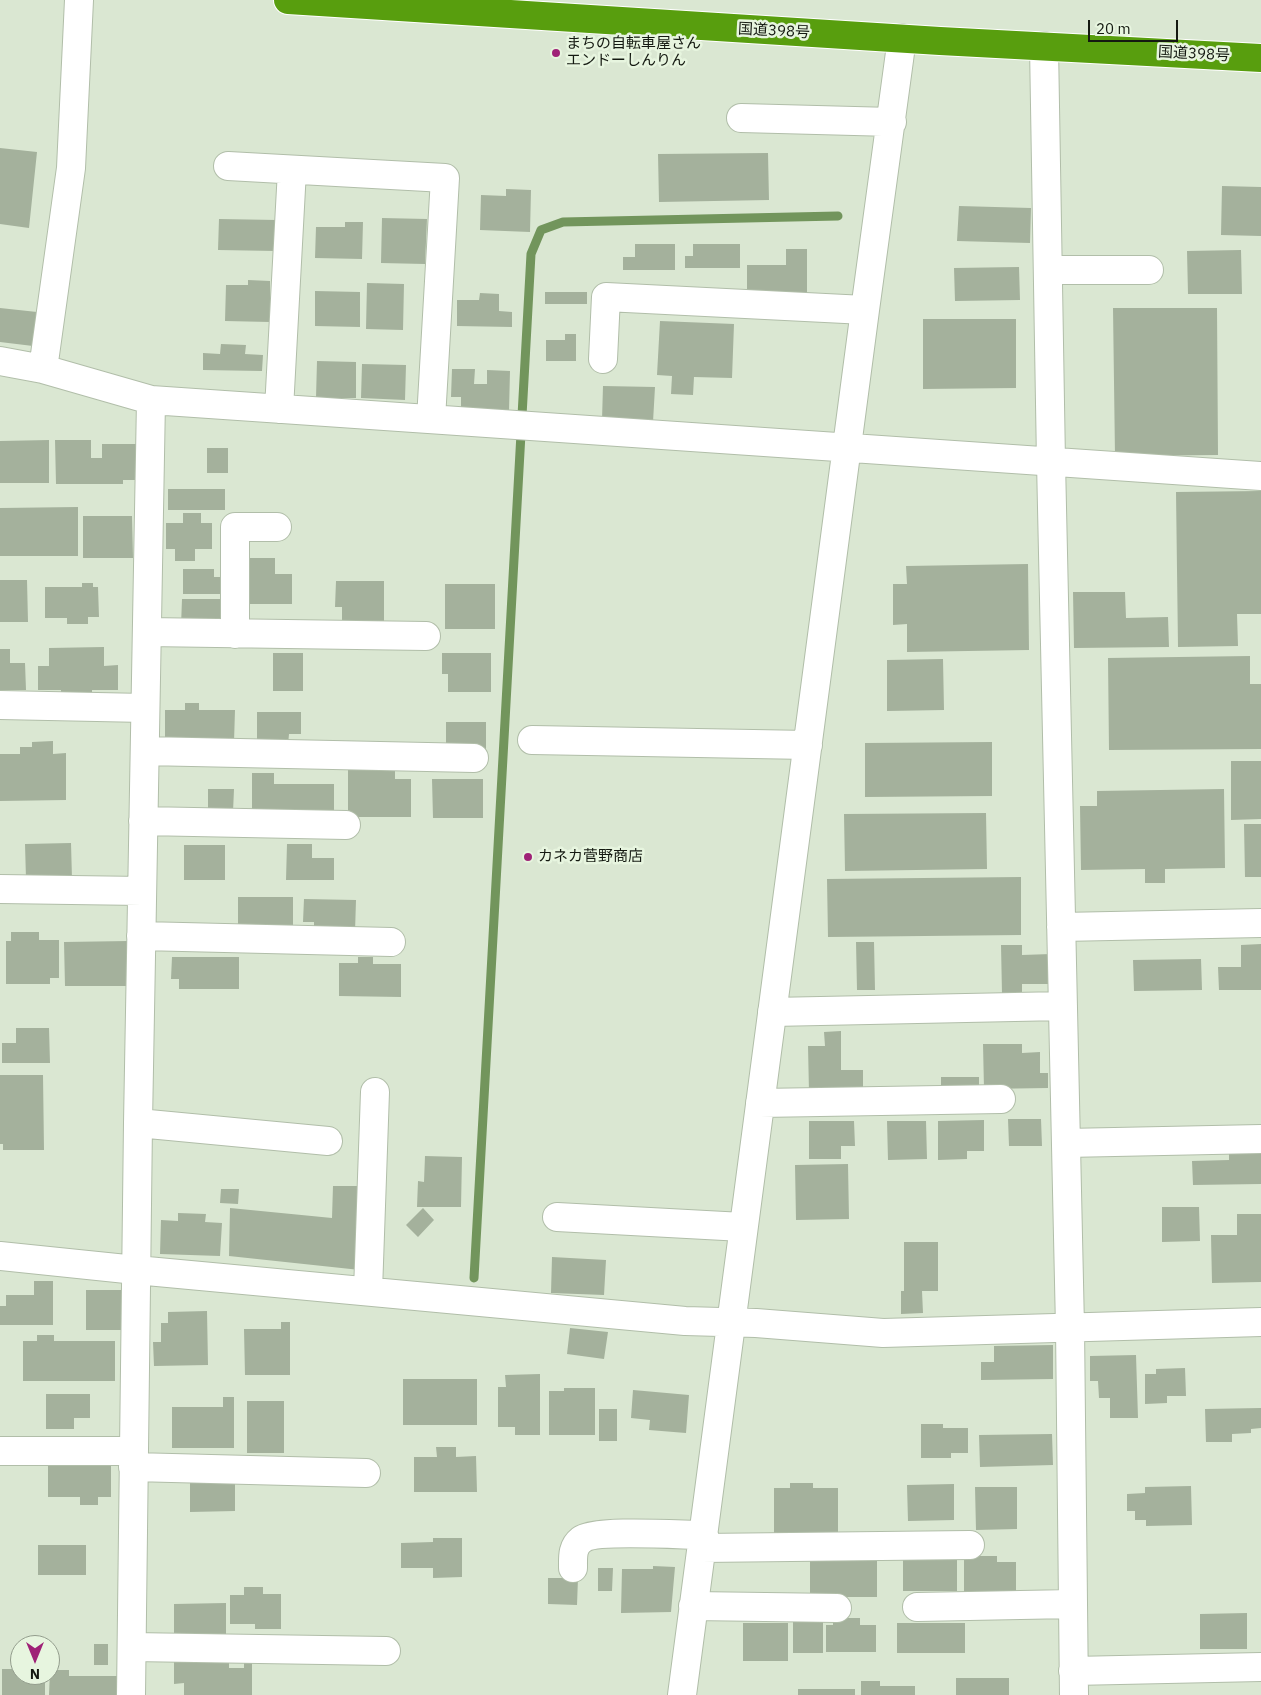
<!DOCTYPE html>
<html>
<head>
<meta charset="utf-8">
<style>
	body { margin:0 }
	#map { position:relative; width:1261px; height:1695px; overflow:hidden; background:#dae7d2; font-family:"IBM Plex Sans",sans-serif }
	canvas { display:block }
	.north { position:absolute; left:10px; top:1635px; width:50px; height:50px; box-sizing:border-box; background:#e7f5df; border:1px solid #939d8d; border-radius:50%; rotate:180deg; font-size:14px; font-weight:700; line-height:20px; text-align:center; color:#141911 }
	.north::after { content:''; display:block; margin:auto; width:18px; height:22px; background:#9f2277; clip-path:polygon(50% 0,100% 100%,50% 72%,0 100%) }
	.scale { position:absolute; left:1088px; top:20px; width:90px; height:22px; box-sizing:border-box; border:2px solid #141911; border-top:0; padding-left:6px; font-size:15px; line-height:18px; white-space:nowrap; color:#141911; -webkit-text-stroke:4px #e7f5df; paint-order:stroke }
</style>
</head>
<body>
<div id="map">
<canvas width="1261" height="1695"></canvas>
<div class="north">N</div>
<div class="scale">20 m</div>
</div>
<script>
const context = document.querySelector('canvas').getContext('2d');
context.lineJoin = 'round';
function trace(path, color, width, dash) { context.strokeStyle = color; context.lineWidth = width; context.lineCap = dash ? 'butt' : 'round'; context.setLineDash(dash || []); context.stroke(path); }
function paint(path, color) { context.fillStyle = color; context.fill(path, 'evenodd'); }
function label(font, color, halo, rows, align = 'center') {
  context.font = font + ' "IBM Plex Sans","Noto Sans JP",sans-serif'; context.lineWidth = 5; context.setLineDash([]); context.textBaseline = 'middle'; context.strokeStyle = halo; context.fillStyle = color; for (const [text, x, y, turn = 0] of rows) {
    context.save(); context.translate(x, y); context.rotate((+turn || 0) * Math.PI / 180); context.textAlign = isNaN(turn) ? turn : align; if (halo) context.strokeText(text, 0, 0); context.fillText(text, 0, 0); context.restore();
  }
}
trace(new Path2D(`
	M474,1278L531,254L541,230L563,222L838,216`), '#72955c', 9);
paint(new Path2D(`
	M0,148L37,152L29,228L0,224Z
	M768,153L769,200L659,202L658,154Z
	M1222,186L1261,187V236L1221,235Z
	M506,189L531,190L530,232L480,230L481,195L506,196Z
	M959,206L1031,208L1030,243L957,241Z
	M382,218L427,219L425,264L381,263Z
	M219,219L277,220V251L218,250Z
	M345,222H363L362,259L315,258L316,227H345Z
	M635,244H675V270H623V257H635Z
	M693,244H740V268H685V256H693Z
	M786,249H807V297H747V265H786Z
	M1241,250L1242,294H1188L1187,251Z
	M1019,267L1020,300L955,301L954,268Z
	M248,280L270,281V322L225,321L226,285H248Z
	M367,283L404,284L403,330L366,329Z
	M315,291L360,292V327L315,326Z
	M545,292H587V304H545Z
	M480,293L499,294V311L512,312V327L457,326V300H479Z
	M0,308L37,312L33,346L0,342Z
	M1113,308H1217L1218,455L1115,456Z
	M923,319H1016V388L923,389Z
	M660,321L734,324L732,378L694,377L693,395L671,394L672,376L657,375Z
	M565,334H576V361H546V340H565Z
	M221,344L246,345L245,354L263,355L262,371L203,370V353L220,354Z
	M317,361L356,362V398H316Z
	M362,364L406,365L405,400L361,398Z
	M452,369H475L474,384H487V370L510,371L509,411L461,409V397H451Z
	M603,386L655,387L653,422L602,420Z
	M49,440V483H0V441Z
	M55,440H91V458H102V444H136V480H123V484H56Z
	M207,448H228V473H207Z
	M168,489H225V510H168Z
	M1261,491V614H1237L1238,646L1178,647L1176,492Z
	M78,507V556H0V508Z
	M183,513H201V523H212V549H195V561H175V549H166V523H183Z
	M83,516H132L133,558H83Z
	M244,558H275V574H292V604H244Z
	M1028,564L1029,650L907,652V624L893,625V584H907L906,566Z
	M183,569H214V577H226V594H183Z
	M0,580H27L28,622H0Z
	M336,581H384V627L342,626V607H335Z
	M82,583H93V587H98L99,617H88V624H67V618H45V587H82Z
	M445,584H495V629H445Z
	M1073,592H1125L1126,618L1168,617L1169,647L1074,648Z
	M182,599H226V626H181Z
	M104,647V666L118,665V690H92V700H61V690H38V666H49V648Z
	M0,649H10V663H25L26,690H0Z
	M273,653H303V691H273Z
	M442,653H491V692H448V674H442Z
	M1250,656V684H1261V749L1109,750L1108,658Z
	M943,659L944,710L887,711V660Z
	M185,703H199V710H235L234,742H165V710H185Z
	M257,712H301V734H289L288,745H257Z
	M446,722H486V750L446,749Z
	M53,741V754L66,753V800L0,801V754H20V747H32V742Z
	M992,742V796L865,797V743Z
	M1231,761H1261V819L1231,820Z
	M348,770H395V779H411V817H348Z
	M252,773H274V784H334V817L252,816Z
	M432,779H483V818H433Z
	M208,789H234L233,812H208Z
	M1224,789L1225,868L1165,869V883H1145V869L1081,870L1080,806H1097V791Z
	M986,813L987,869L845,871L844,814Z
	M1244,824H1261V877H1245Z
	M71,843L72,879H26L25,844Z
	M287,844H312V858H334V880H286Z
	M184,845H225V880H184Z
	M1021,877V935L828,937L827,879Z
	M238,897H293V933H238Z
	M304,899L356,900L355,932H314V922H303Z
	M11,932H39V940H59V978H50V984H6V941H11Z
	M129,941V986H65L64,942Z
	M856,942H874L875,990H857Z
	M1261,944V990H1219L1218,967H1241V945Z
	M1001,945H1022V955L1051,954V984H1022V993L1002,994Z
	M172,957H239V989H179V979H171Z
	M358,957H373V964H401V997L339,996V963H358Z
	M1201,959L1202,990L1134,991L1133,960Z
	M16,1028H49L50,1063H2V1043H16Z
	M841,1031V1070H863V1092H809L808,1046H825L824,1032Z
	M983,1044H1022V1053L1040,1052V1073H1048V1088L984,1089Z
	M0,1075H43L44,1150H3V1144H0Z
	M941,1077H979V1089H941Z
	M1008,1119H1041L1042,1146H1009Z
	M984,1120V1151H967V1159L938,1160V1121Z
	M809,1121H854L855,1146H841V1159H809Z
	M887,1121H926L927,1159L888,1160Z
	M1261,1153V1184L1193,1185L1192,1161L1229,1160V1154Z
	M425,1156L462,1157L461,1207H417L418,1181L424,1182Z
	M848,1164L849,1219L796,1220L795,1165Z
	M333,1186H360V1270L229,1256L230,1208L332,1218Z
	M221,1189H239L238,1204L220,1203Z
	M1162,1207H1199L1200,1241L1162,1242Z
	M423,1208L434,1220L418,1237L406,1225Z
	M178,1213L206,1214L205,1222L222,1223L220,1256L160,1254L161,1220L178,1221Z
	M1237,1214H1261V1282L1212,1283L1211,1235H1237Z
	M904,1242H938V1291H922L923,1313L901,1314V1291H904Z
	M552,1257L606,1260L604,1295L551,1293Z
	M34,1281H53V1325H0V1306H6V1295H34Z
	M86,1290H124V1330H86Z
	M207,1311L208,1365L154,1366L153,1342H161V1323H168V1312Z
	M281,1322H290V1375H245L244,1329H281Z
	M570,1328L608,1332L604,1359L567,1354Z
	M37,1335H54V1341H115V1381H23V1341H37Z
	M1053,1345V1379L981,1380V1362H994V1346Z
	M1136,1355L1138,1418H1110V1398H1099L1098,1381H1090V1356Z
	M1185,1368L1186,1396H1167V1403L1145,1404V1374H1156V1369Z
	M540,1374V1435H515V1427H498V1387H506L505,1375Z
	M403,1379H477V1425H403Z
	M564,1388H595V1435H549V1391H564Z
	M633,1390L689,1395L686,1433L649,1430L650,1420L631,1418Z
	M46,1394H90V1418H74V1429H46Z
	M223,1397H234V1448H172V1407H223Z
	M247,1401H284V1453H247Z
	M1261,1408V1428L1251,1429V1433L1232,1434V1442H1206L1205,1409Z
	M599,1409H617V1441H599Z
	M921,1424H943V1428H968V1453H951V1458H921Z
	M1052,1434L1053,1465L980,1467L979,1435Z
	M436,1447H456V1457L476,1456L477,1492H414V1457H437Z
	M48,1464H111V1497H98V1505H80V1497H48Z
	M190,1475H235V1511L190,1512Z
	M790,1483H813V1488H838V1536H774V1488H790Z
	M954,1484V1520L908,1521L907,1485Z
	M1191,1486L1192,1525L1146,1526V1520H1135V1511H1127V1494L1145,1493V1487Z
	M975,1487H1017V1529L976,1530Z
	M433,1538H462V1577L433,1578V1568H401V1543L433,1542Z
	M38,1545H86V1575H38Z
	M964,1556H997V1562H1016V1592H964Z
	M903,1557H957V1591H903Z
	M810,1558H877V1597H810Z
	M653,1566L675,1567L671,1612L621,1613L622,1569H653Z
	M598,1568H613L612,1591H598Z
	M548,1578H578L577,1605L548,1604Z
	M244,1587H263V1594H281V1629H255V1624H230V1595H244Z
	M226,1603V1635H174V1604Z
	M1247,1613V1649H1200V1614Z
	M793,1616H823V1653H793Z
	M833,1618H860V1625H876V1652H826V1625H833Z
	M743,1623H788V1661H743Z
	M897,1623H965V1653H897Z
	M94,1644H108V1665H94Z
	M244,1655H252V1695H184V1683L174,1684V1662H229V1668H244Z
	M2,1669H20V1675H25V1677H45V1695H2Z
	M50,1670H69V1676H118V1695H49Z
	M956,1678H1009V1695H956Z
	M861,1681H880V1686H915V1695H861Z
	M798,1689H855V1695H798Z`), '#a4b19c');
const minor = new Path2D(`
	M1044,46L1051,462L1070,1327L1074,1695
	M741,118L892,122
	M228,166L445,178L431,419
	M1048,270H1149
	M603,359L606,297L865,310
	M0,361L43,369L151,400L1261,476
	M43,369L71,168L79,0
	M279,409L292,170
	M147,632L426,636
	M235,634V527H277
	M0,705L145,708
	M532,740L808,745
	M145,751L474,758
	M143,821L346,825
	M0,889L142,891
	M1061,927L1261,923
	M141,936L391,942
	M772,1012L1063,1006
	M760,1103L1001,1099
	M138,1123L328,1141
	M1066,1143L1261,1139
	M557,1217L743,1227
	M0,1256L136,1270L685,1321L756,1323L883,1333L1261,1322
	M368,1291L375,1092
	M0,1451H133
	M133,1467L366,1473
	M702,1548L970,1545
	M573,1568C573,1557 572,1547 581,1540C594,1529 682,1535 704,1535
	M693,1606L837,1608
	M917,1607L1072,1604
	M132,1647L386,1651
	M1073,1671L1261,1667
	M131,1695L138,1123L151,400
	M682,1695L865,310L902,38`);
const highway = new Path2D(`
	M288,0L940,41L1261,58`);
trace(minor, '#b1bea9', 30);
trace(highway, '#fff', 30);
trace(minor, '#fff', 28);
trace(highway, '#589e0e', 28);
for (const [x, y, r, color] of [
	[556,53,5,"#9f2277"],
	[528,857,5,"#9f2277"]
]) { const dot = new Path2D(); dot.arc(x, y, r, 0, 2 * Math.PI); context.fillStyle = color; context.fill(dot); trace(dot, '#e7f5df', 2); }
label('15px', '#141911', '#e7f5df', [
	["国道398号",774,31,3],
	["国道398号",1194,54,3]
]);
label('15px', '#141911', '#e7f5df', [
	["まちの自転車屋さん",566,44],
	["エンドーしんりん",566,61],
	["カネカ菅野商店",538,857]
], 'left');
</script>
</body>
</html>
